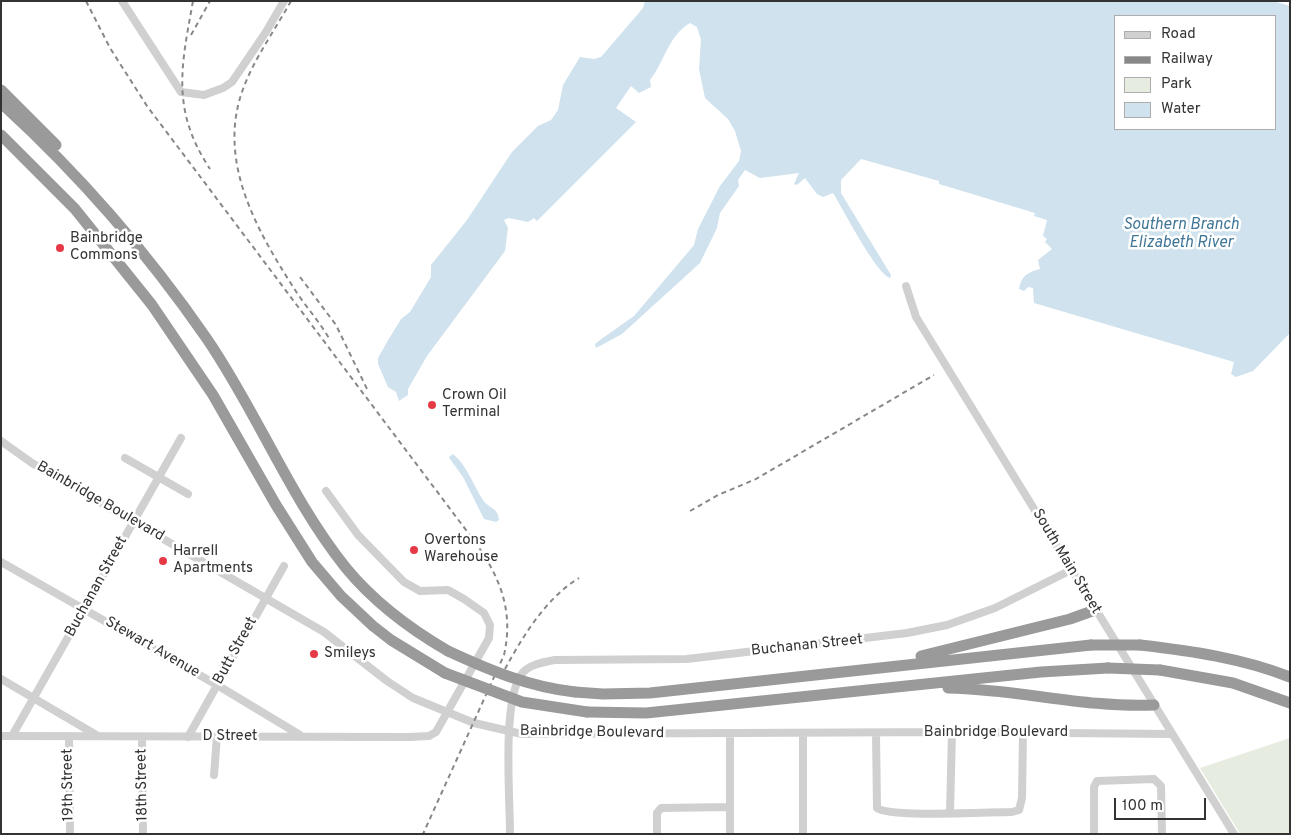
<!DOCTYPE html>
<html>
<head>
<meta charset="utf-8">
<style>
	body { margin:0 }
	#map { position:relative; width:1291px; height:835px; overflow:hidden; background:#fff; font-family:Overpass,sans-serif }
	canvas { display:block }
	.frame { position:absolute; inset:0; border:2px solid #333; pointer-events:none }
	.legend { position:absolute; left:1114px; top:15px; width:162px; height:115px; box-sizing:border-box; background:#fff; border:1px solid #adadad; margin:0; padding:6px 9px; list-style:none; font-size:15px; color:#333 }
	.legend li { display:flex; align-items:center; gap:10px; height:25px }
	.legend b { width:25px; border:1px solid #adadad }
	.scale { position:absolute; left:1114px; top:798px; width:92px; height:22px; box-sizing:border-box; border:2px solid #333; border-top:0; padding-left:6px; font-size:15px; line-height:18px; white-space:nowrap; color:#333; -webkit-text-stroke:4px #fff; paint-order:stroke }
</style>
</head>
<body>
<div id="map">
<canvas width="1291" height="835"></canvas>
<div class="frame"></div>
<ul class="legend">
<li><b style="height:6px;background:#d0d0d0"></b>Road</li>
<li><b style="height:6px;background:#888"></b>Railway</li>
<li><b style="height:14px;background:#e6ecdf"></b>Park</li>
<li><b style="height:14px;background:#cfe2ee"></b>Water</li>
</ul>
<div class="scale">100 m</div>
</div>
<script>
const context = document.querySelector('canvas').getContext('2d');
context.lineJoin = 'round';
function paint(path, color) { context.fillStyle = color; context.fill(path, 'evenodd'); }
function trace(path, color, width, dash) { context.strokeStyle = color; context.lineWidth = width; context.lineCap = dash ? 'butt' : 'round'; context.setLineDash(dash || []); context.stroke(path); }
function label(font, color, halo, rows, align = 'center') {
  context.font = font + ' Overpass,sans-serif'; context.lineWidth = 5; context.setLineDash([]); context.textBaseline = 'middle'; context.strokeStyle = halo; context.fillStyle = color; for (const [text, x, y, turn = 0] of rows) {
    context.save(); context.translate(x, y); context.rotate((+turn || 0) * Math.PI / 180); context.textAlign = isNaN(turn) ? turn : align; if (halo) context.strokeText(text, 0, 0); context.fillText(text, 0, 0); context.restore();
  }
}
paint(new Path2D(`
	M1290,738V834H1240L1200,768Z`), '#e6ecdf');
paint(new Path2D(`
	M645,1H1273L1290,6V333L1253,371L1236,377L1231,374L1234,362L1034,303L1033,288L1028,287L1024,291L1019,289C1021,276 1028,272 1040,269L1038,260L1052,249L1045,242L1047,239L1043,236L1047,220L1034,216L1035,213L939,184V181L861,159L841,180V193L891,275L890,278C875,272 843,209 833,193L823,197L817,194L805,178L797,185L794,184L799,173L760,178L745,170L738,180L739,186L720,213L717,228L700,263L622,334L596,348L595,344L600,340L634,316L694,245L698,229L720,186L739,161L741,151L735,131L728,119L705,98L699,69L701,40L697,27L690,23C668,36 665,61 650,80L651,87L639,93L631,86L616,108L636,122L537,221L534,218L528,222L509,218L504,220L508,228L505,251L427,356L408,389V395L399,401L396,392L388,387L378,364V358L387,342L401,319L410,312L431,277V265L467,220L512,152L538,126L551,120L558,110L563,85L580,57L594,59L601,57L643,8ZM1115,16H1275V129H1115Z
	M453,454C467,465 473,485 483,500C489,509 498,507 499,520L496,522L484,519L463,477L450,459L449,457Z`), '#cfe2ee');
trace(new Path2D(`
	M122,1L181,92L204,95L223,88L232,82L266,32L284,1
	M906,286L916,317L1234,834
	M1,441L32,463L324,632L387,681L413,698L474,723L522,734L952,732L1172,734
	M125,458L188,494
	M1,562L217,685L300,735
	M1,679L98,736
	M876,734L877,808C889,818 990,812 1012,812L1019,810L1022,798L1023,733
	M1,736L409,737L429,736L436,732L489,638L490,625L484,613L464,599L448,590L420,591L404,582L358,535L326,491
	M12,736L181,438
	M69,736L70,834
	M142,737L143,834
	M188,737L284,566
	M214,775L217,736
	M950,812L952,732
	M510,834C510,797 502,703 521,675C527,665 544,662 555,660L687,659L907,633L947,625L995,608L1071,570
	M657,834V813L661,808L729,807
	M730,834V734
	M803,834V734
	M1094,834V787L1097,781L1154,779L1161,786L1162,834`), '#d0d0d0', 8);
trace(new Path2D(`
	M1,90L56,145
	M1,103C79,174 147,252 207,339C257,412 290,498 346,568C374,602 410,629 448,651
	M1,135L75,209L152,305L213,395L276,505L312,562L341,596L373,626L391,640L445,673
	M1140,645C1192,651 1241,658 1290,677
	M921,656L1070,619L1095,610
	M1160,670L1233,683L1290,703
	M948,688C1018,689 1084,708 1154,705
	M575,692L603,694L650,693L1091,645
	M587,712L646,713L1041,672L1108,668`), '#9a9a9a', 11);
trace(new Path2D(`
	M86,1L110,48L147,106L475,542C500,577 514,611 504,655L423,834
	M193,1C181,67 171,110 210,169
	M291,1C275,30 253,60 242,92C217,164 259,234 297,293C308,309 321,324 330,340
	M191,35L210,1
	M300,277L336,325L367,389
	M690,511L718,495L756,479L934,375
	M505,669C523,636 546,598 579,578`), '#888', 2, [5, 4]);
trace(new Path2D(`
	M1091,645H1140
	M448,651C489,670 529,687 575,692
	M1108,668L1160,670
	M445,673L522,702L587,712`), '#9a9a9a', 11);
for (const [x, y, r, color] of [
	[60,248,5,"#e63946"],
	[432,405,5,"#e63946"],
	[414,550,5,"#e63946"],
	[163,561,5,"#e63946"],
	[314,654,5,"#e63946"]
]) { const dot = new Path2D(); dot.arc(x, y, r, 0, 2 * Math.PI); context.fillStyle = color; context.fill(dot); trace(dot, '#fff', 2); }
label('15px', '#333', '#fff', [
	["Bainbridge",70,239],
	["Commons",70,256],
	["Crown Oil",442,396],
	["Terminal",442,413],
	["Overtons",424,541],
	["Warehouse",424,558],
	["Harrell",173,552],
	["Apartments",173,569],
	["Smileys",324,654]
], 'left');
label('15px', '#333', '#fff', [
	["Bainbridge Boulevard",100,502,30],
	["South Main Street",1066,562,59],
	["Buchanan Street",97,587,-61],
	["Buchanan Street",807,646,-6],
	["Stewart Avenue",152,648,30],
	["Butt Street",236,651,-61],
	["Bainbridge Boulevard",592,733,1],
	["Bainbridge Boulevard",996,733],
	["D Street",230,737],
	["19th Street",69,785,-91],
	["18th Street",143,785,-91]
]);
label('italic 16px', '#3f7597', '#fff', [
	["Southern Branch",1181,226],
	["Elizabeth River",1181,244]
]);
</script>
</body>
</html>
